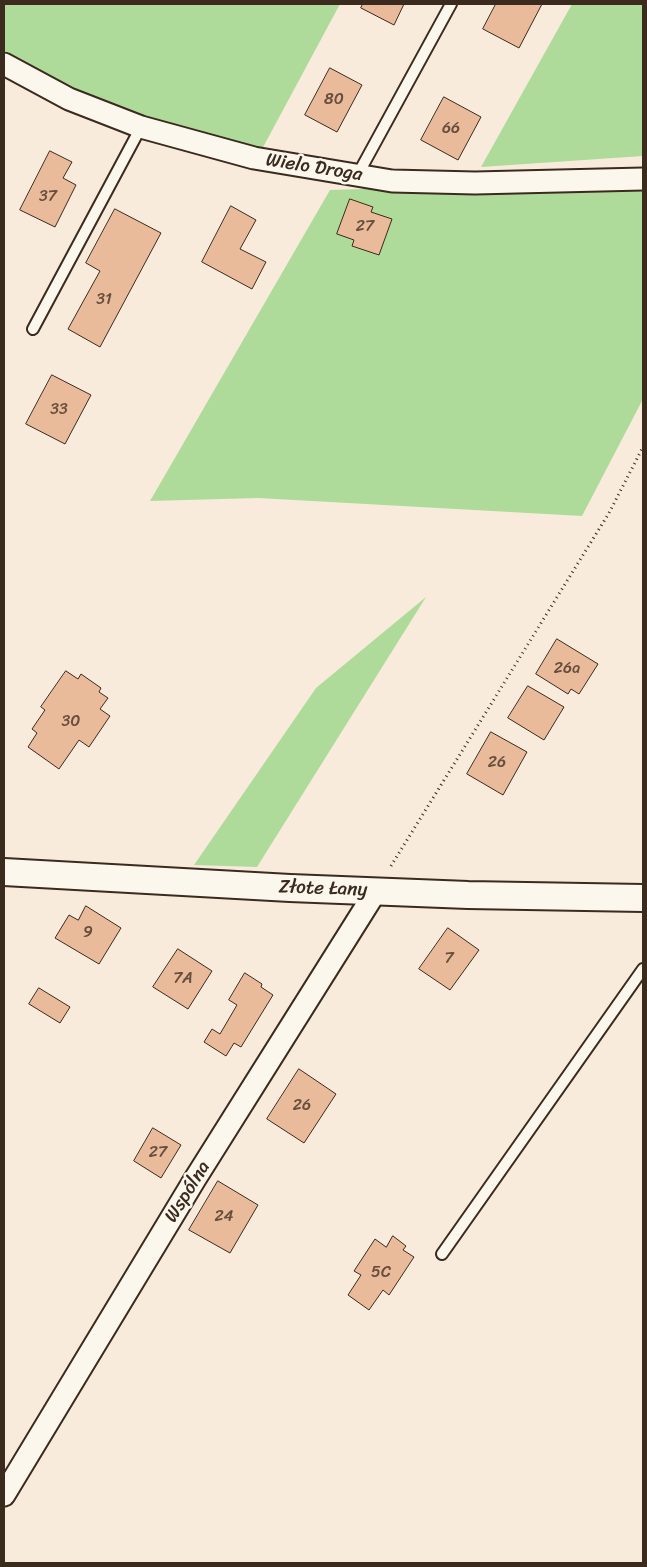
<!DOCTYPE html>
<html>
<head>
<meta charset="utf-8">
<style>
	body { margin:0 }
	#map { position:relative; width:647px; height:1567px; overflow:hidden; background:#f8ebdc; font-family:Sriracha,sans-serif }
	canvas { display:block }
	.frame { position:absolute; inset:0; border:5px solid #3b2a1e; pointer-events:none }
</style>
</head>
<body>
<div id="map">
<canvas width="647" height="1567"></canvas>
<div class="frame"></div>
</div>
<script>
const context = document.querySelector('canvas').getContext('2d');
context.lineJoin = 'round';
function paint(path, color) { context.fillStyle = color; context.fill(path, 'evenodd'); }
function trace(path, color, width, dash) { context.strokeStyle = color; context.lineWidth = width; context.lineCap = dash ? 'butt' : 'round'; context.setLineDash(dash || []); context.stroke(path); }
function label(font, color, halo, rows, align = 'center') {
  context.font = font + ' Sriracha,sans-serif'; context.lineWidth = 5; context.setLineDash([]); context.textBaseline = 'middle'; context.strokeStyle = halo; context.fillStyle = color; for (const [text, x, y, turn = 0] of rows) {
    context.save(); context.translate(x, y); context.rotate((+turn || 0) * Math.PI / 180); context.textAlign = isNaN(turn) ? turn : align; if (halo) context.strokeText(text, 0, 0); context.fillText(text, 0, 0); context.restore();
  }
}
paint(new Path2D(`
	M4,4H340L261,151L171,127L63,84L4,50Z
	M572,4H643V156L481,167Z
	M643,180V399L582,516L258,498L150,501L330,190Z
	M426,597L257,867L194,865L316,688Z`), '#aedb9a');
const building = new Path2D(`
	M363,4H404L394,25L361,8Z
	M496,4H542L519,48L483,29Z
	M330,68L362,85L337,132L305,115Z
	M444,97L481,117L458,160L421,140Z
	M50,151L72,162L63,178L76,185L55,227L20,210Z
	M350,199L373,207L371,212L392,219L379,255L352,246L354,240L337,234Z
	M231,206L256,220L240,249L266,262L252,289L202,262Z
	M115,209L161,233L100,347L68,329L100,271L86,263Z
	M52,375L91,395L65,444L26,424Z
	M557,639L598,664L579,694L571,689L568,694L536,674Z
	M66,671L78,679L81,674L101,688L99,692L108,698L100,709L110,716L89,747L79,740L59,769L28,747L37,733L32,729L45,710L41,707Z
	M528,686L564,707L544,740L508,718Z
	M491,732L527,752L503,795L467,774Z
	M86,906L121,928L99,964L55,938L69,915L78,920Z
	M448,928L479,950L450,990L419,969Z
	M178,949L212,971L188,1009L153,987Z
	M245,973L262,984L261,987L273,995L241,1047L234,1043L226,1056L204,1042L212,1029L220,1034L237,1005L229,1000Z
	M39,988L70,1007L60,1023L29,1004Z
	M299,1069L336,1094L304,1143L267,1119Z
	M153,1128L181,1145L161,1178L134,1161Z
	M218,1181L258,1205L230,1253L189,1230Z
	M393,1236L406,1246L403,1250L414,1257L389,1295L383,1290L369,1310L348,1295L361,1275L354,1271L375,1239L386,1247Z`);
paint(building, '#eabb9b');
trace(building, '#3b2a1e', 1);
const service = new Path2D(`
	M357,176L451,4
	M33,329L141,127
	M442,1254L643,969`);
const minor = new Path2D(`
	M4,64L69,99L141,127L254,158L392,181L475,183L643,179
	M4,1495L195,1179L376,891`);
const tertiary = new Path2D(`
	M4,872L290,888L468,895L643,898`);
trace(service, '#3b2a1e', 14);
trace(minor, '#3b2a1e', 25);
trace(tertiary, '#3b2a1e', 30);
trace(new Path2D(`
	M391,866L609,513L643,447`), '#3b2a1e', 3, [1, 4]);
trace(service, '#fbf7ec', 10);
trace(minor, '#fbf7ec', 21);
trace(tertiary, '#fbf7ec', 26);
label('16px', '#674e3d', null, [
	["80",334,100],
	["66",451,129],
	["37",48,197],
	["27",365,227],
	["31",104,300],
	["33",59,410],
	["26a",567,669],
	["30",71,722],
	["26",497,763],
	["9",88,933],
	["7",449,959],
	["7A",183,979],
	["26",302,1106],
	["27",158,1153],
	["24",224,1217],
	["5C",381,1273]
]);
label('19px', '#3b2a1e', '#fbf7ec', [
	["Wielo Droga",314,168,9],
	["Złote Łany",323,889,2],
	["Wspólna",188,1192,-58]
]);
</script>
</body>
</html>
